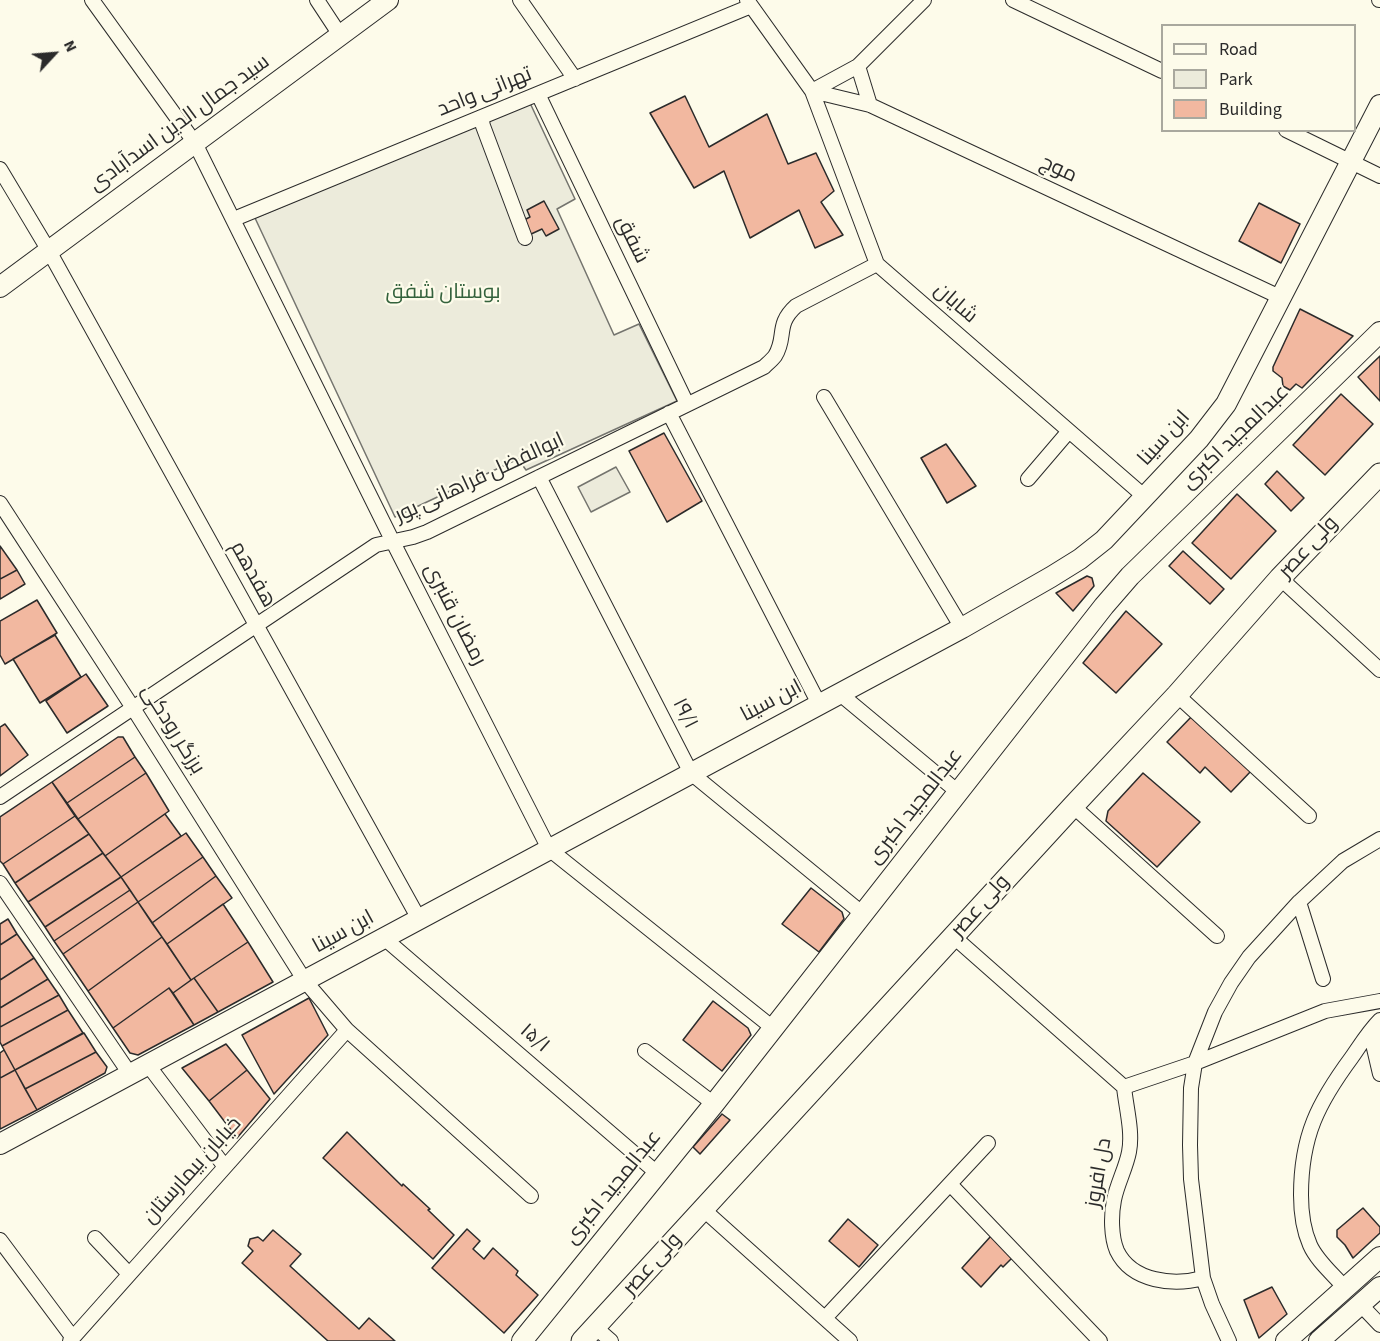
<!DOCTYPE html>
<html>
<head>
<meta charset="utf-8">
<style>
	body { margin:0 }
	#map { position:relative; width:1380px; height:1341px; overflow:hidden; background:#fdfbea; font-family:"Source Sans 3",sans-serif }
	canvas { display:block }
	.legend { position:absolute; left:1161px; top:24px; width:195px; height:108px; box-sizing:border-box; background:#fdfbea; border:2px solid #a9a89e; margin:0; padding:8px 10px; list-style:none; font-size:18px; color:#2b2b2b }
	.legend li { display:flex; align-items:center; gap:12px; height:30px }
	.legend b { width:30px; border:2px solid #a9a89e }
	.north { position:absolute; left:24px; top:24px; width:60px; height:60px; -webkit-text-stroke:4px #fdfbea; paint-order:stroke; rotate:64deg; font-size:16px; font-weight:700; line-height:24px; text-align:center; color:#2b2b2b }
	.north::after { content:''; display:block; margin:auto; width:21px; height:27px; background:#2b2b2b; clip-path:polygon(50% 0,100% 100%,50% 72%,0 100%) }
</style>
</head>
<body>
<div id="map">
<canvas width="1380" height="1341"></canvas>
<ul class="legend">
<li><b style="height:8px;background:#fdfbea"></b>Road</li>
<li><b style="height:16px;background:#ecebdb"></b>Park</li>
<li><b style="height:16px;background:#f2b8a0"></b>Building</li>
</ul>
<div class="north">N</div>
</div>
<script>
const context = document.querySelector('canvas').getContext('2d');
context.lineJoin = 'round';
function paint(path, color) { context.fillStyle = color; context.fill(path, 'evenodd'); }
function trace(path, color, width, dash) { context.strokeStyle = color; context.lineWidth = width; context.lineCap = dash ? 'butt' : 'round'; context.setLineDash(dash || []); context.stroke(path); }
function label(font, color, halo, rows, align = 'center') {
  context.font = font + ' "Source Sans 3",Cairo,sans-serif'; context.lineWidth = 4.5; context.setLineDash([]); context.textBaseline = 'middle'; context.strokeStyle = halo; context.fillStyle = color; for (const [text, x, y, turn = 0] of rows) {
    context.save(); context.translate(x, y); context.rotate((+turn || 0) * Math.PI / 180); context.textAlign = isNaN(turn) ? turn : align; if (halo) context.strokeText(text, 0, 0); context.fillText(text, 0, 0); context.restore();
  }
}
const green = new Path2D(`
	M530,103L575,199L557,209L614,335L639,324L677,401L526,470L518,459L395,517L255,218Z
	M616,467L630,492L591,512L578,487Z`);
paint(green, '#ecebdb');
trace(green, '#74746e', 1.5);
const building = new Path2D(`
	M685,96L709,147L767,114L788,164L816,153L834,191L821,202L843,235L815,248L799,210L750,238L724,171L694,188L650,113Z
	M544,201L559,229L546,236L542,229L529,235L522,221L530,217L527,210Z
	M1259,203L1300,224L1281,263L1239,241Z
	M1300,309L1353,336L1302,388L1296,384L1290,390L1283,386L1282,378L1273,371V367Z
	M1380,356V401L1358,377Z
	M1341,394L1373,424L1325,475L1293,445Z
	M664,433L702,501L667,522L629,451Z
	M946,444L976,486L947,503L921,458Z
	M1277,471L1304,498L1291,511L1265,484Z
	M1237,494L1276,531L1231,579L1192,543Z
	M0,546L17,570L0,579Z
	M1183,551L1224,589L1210,604L1169,566Z
	M17,570L25,584L0,599V579Z
	M1087,576L1092,578L1094,586L1073,611L1056,593Z
	M37,600L57,633L5,664L0,655V621Z
	M1126,611L1162,644L1116,693L1083,663Z
	M55,635L81,677L40,703L13,659Z
	M86,674L108,706L67,733L46,701Z
	M1194,714L1252,770L1231,792L1205,767L1200,773L1167,742Z
	M5,724L28,755L0,776V727Z
	M118,737H123L135,757L67,803L52,782Z
	M135,757L146,773L78,819L67,803Z
	M146,773L169,811L105,856L78,819Z
	M1143,773L1200,822L1157,867L1106,821L1108,811Z
	M52,782L75,816L3,864L0,861V817Z
	M165,814L181,836L121,877L105,856Z
	M75,816L89,834L15,883L3,864Z
	M186,833L203,857L138,902L121,877Z
	M89,834L103,853L28,902L15,883Z
	M103,853L121,877L45,927L28,902Z
	M203,857L216,876L152,923L138,902Z
	M216,876L232,898L167,944L152,923Z
	M121,877L130,890L54,941L45,927Z
	M811,888L842,912L844,919L819,952L782,924Z
	M130,890L138,902L63,954L54,941Z
	M138,902L162,937L88,991L63,954Z
	M223,904L248,942L191,980L167,944Z
	M8,919L17,934L0,945V924Z
	M17,934L34,958L0,980V945Z
	M162,937L191,980L173,993L169,988L113,1028L88,991Z
	M248,942L273,982L218,1012L194,978Z
	M34,958L48,979L0,1008V980Z
	M194,978L218,1012L194,1025L173,993Z
	M48,979L59,995L0,1027V1008Z
	M169,988L194,1025L138,1055L130,1053L113,1028Z
	M59,995L68,1010L2,1046L0,1042V1027Z
	M309,998L328,1035L274,1094L242,1035Z
	M713,1001L748,1028L751,1035L722,1071L683,1040Z
	M68,1010L83,1033L15,1070L2,1046Z
	M84,1033L96,1052L25,1089L15,1070Z
	M226,1044L247,1070L209,1101L182,1068Z
	M4,1050L15,1070L0,1078V1053Z
	M96,1052L107,1067L105,1073L37,1110L25,1089Z
	M15,1070L37,1110L0,1129V1078Z
	M247,1070L270,1099L237,1138L209,1101Z
	M722,1114L730,1120L700,1154L693,1147Z
	M347,1132L402,1186L403,1184L430,1209L428,1210L454,1235L433,1259L323,1158Z
	M1363,1208L1380,1227V1233L1353,1258L1345,1245L1337,1237V1230Z
	M848,1219L878,1245L859,1267L829,1241Z
	M467,1229L480,1241L473,1249L484,1259L493,1248L518,1271L516,1275L538,1295L504,1333L432,1268Z
	M273,1230L301,1254L290,1266L359,1329L369,1318L395,1341H328L242,1263L253,1251L248,1246L250,1239L258,1237L263,1241Z
	M991,1236L1013,1257L1003,1267L1001,1265L981,1287L962,1268Z
	M1272,1287L1287,1314L1259,1338L1244,1300Z`);
paint(building, '#f2b8a0');
trace(building, '#2b2b2b', 1.5);
const street = new Path2D(`
	M92,0L195,143L393,542L549,849L773,1028
	M317,0L340,35
	M520,0L575,79
	M747,0L812,91L877,264L1145,497
	M1013,0L1162,71
	M1379,0H1380
	M858,66L870,105
	M812,91L870,105L1282,298
	M812,91L858,66L924,0
	M538,94L687,404
	M481,117L483,126L525,238
	M1286,130L1380,176
	M0,169L49,251L419,919
	M234,219L751,6
	M824,397L962,628
	M669,413L819,704
	M539,477L691,773L863,914
	M1028,479L1069,431
	M0,503L133,708L305,981L347,1030L531,1196
	M1280,578L1380,670
	M839,693L958,792
	M1177,695L1309,816
	M0,797L376,545L413,537L427,532L764,367C767,364 772,360 775,356C787,337 775,325 796,306L877,264
	M1073,806L1217,936
	M0,883L130,1074
	M1299,902L1323,979
	M954,937L1124,1087C1126,1107 1133,1132 1129,1152C1126,1168 1117,1184 1114,1200C1111,1215 1111,1237 1117,1251C1132,1282 1174,1286 1203,1278
	M384,938L657,1173
	M1374,1027L1373,1044L1380,1074
	M645,1051L714,1104
	M148,1065L225,1167
	M1124,1087L1195,1063L1325,1011L1380,1001
	M950,1184L1100,1341
	M704,1210L850,1341
	M95,1238L129,1274
	M0,1240L73,1338
	M1344,1287C1333,1274 1317,1261 1310,1245C1303,1229 1301,1213 1301,1195C1301,1136 1318,1103 1352,1057C1361,1044 1369,1031 1380,1020
	M1360,1304L1380,1325
	M825,1318L988,1143
	M595,1327L611,1341
	M70,1341L347,1030
	M1229,1341L1212,1304L1203,1278L1191,1179L1190,1145L1191,1088L1195,1063L1215,1012L1231,983L1249,957L1299,902L1343,861L1380,839`);
const secondary = new Path2D(`
	M0,287L388,0
	M0,1144L962,628L1051,577L1080,559L1104,540L1199,439L1226,404L1380,105
	M522,1341L714,1104L1104,606L1130,576L1380,332
	M1286,1341L1380,1257
	M1319,1341L1380,1287`);
const primary = new Path2D(`
	M582,1341L1073,806L1177,695L1280,578L1380,474`);
trace(street, '#2b2b2b', 16);
trace(secondary, '#2b2b2b', 22);
trace(primary, '#2b2b2b', 23);
trace(street, '#fdfbea', 14);
trace(secondary, '#fdfbea', 20);
trace(primary, '#fdfbea', 21);
label('21px', '#2b2b2b', '#fdfbea', [
	["تهرانی واحد",485,93,-22],
	["سید جمال الدین اسدآبادی",180,124,-36],
	["موج",1058,170,25],
	["شفق",631,240,64],
	["شایان",955,304,41],
	["عبدالمجید اکبری",1236,438,-44],
	["ابن سینا",1165,439,-48],
	["ابوالفضل فراهانی پور",480,479,-25],
	["ولی عصر",1309,548,-47],
	["هفدهم",252,575,61],
	["رمضان قنبری",454,615,63],
	["ابن سینا",772,702,-28],
	["۱۹/۱",684,714,63],
	["برزگر رودکی",172,730,58],
	["عبدالمجید اکبری",916,807,-52],
	["ولی عصر",981,907,-48],
	["ابن سینا",344,933,-29],
	["۱۵/۱",534,1039,41],
	["خیابان بیمارستان",193,1171,-48],
	["دل افروز",1100,1173,-80],
	["عبدالمجید اکبری",614,1188,-51],
	["ولی عصر",653,1265,-48]
]);
label('21px', '#34623c', '#fdfbea', [
	["بوستان شفق",443,293]
]);
</script>
</body>
</html>
